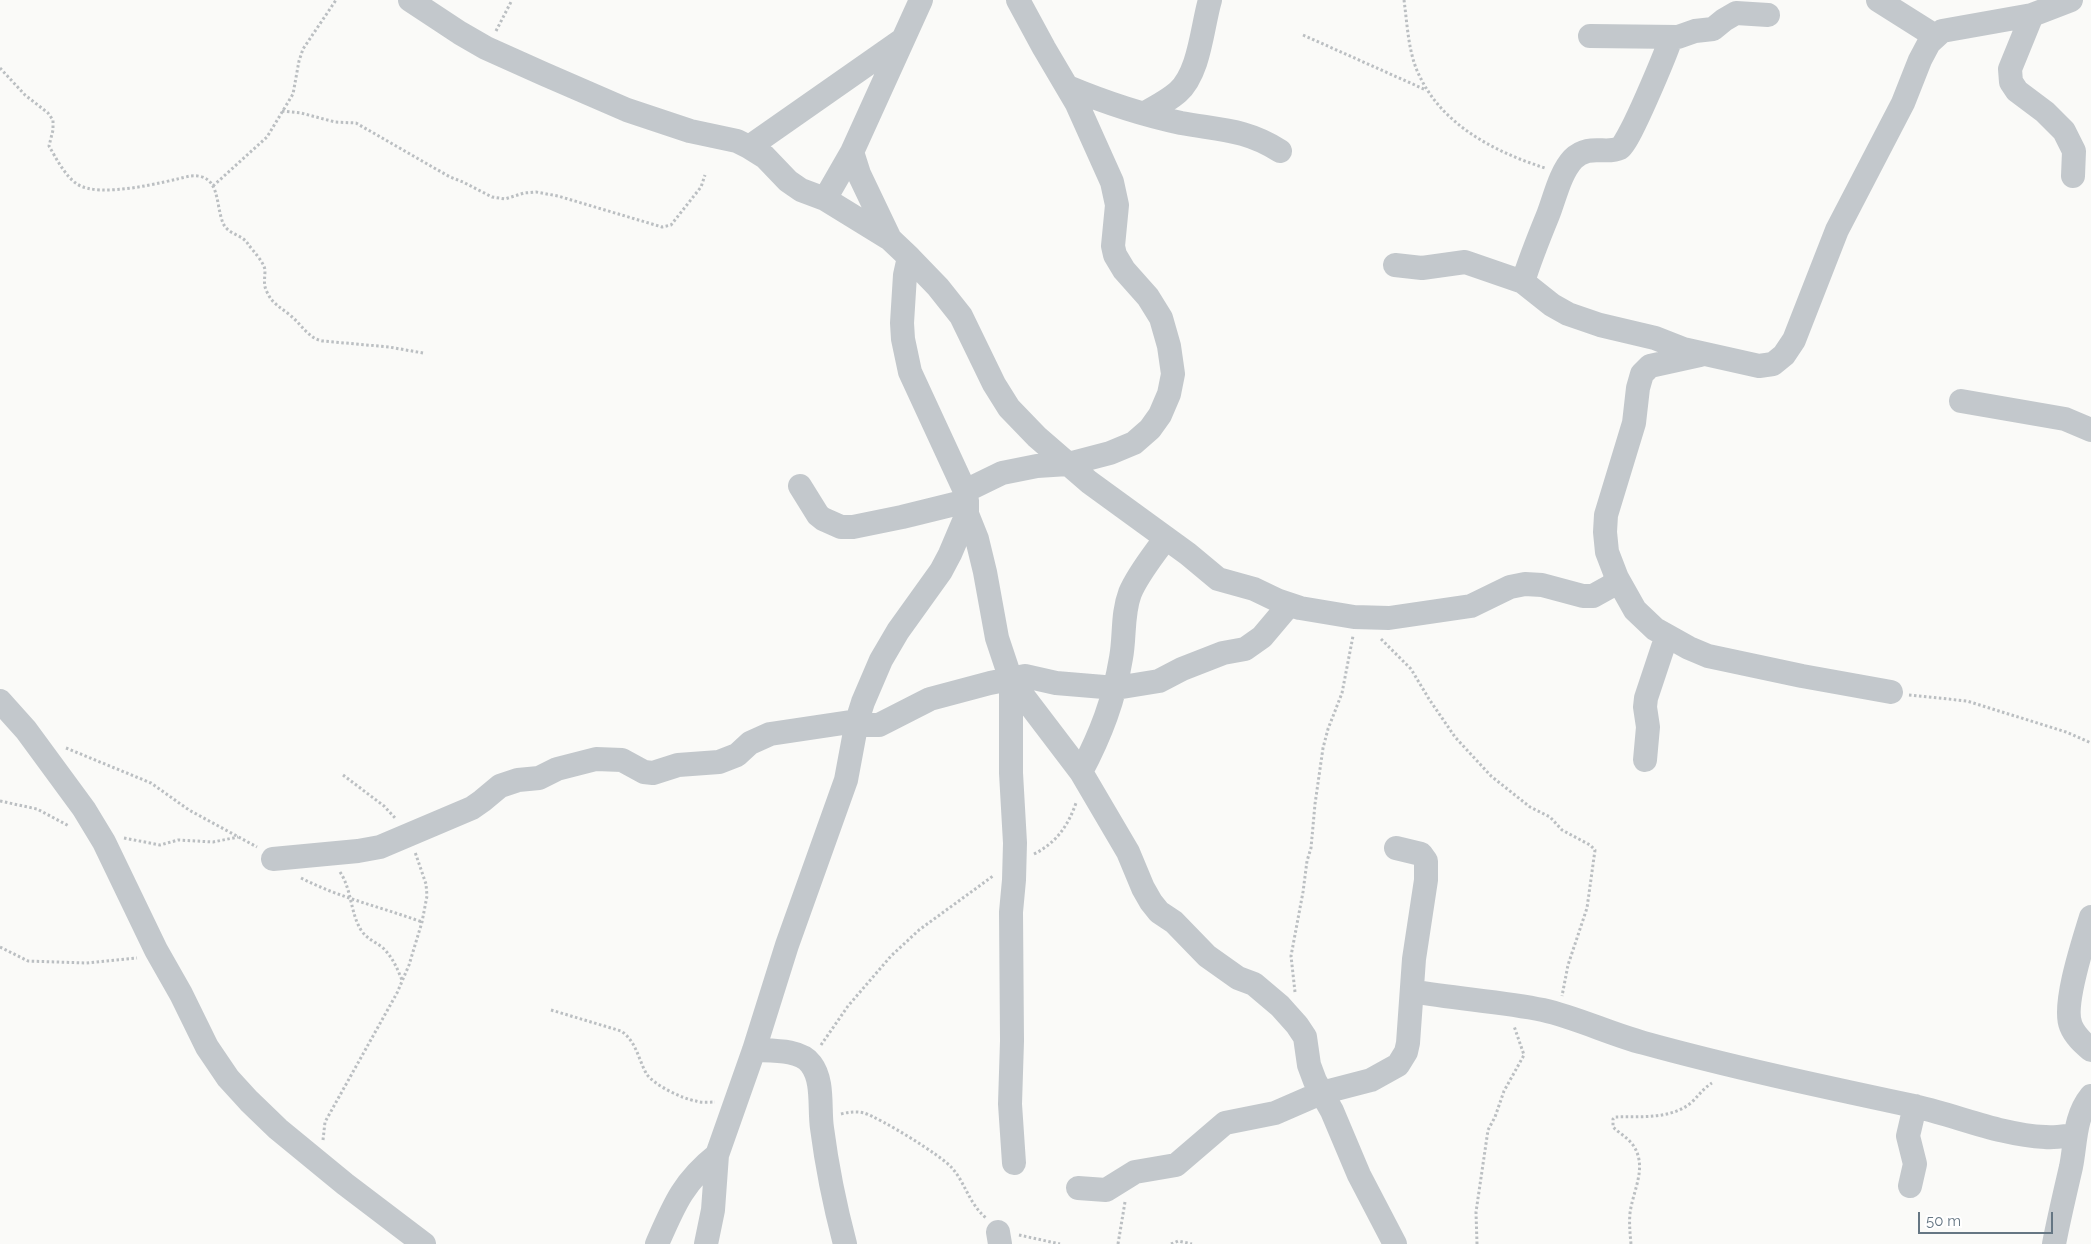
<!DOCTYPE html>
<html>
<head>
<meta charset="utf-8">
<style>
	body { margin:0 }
	#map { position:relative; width:2091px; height:1244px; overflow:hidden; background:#fafaf8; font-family:Raleway,sans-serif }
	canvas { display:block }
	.scale { position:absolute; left:1918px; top:1212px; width:135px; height:22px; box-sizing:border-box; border:2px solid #657683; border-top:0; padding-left:6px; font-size:15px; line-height:18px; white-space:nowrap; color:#657683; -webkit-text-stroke:4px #fff; paint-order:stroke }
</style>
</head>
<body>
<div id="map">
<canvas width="2091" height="1244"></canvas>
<div class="scale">50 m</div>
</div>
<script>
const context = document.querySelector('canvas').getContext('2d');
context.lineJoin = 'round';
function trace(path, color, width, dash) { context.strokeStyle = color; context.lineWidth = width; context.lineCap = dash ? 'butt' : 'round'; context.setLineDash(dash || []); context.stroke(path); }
trace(new Path2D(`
	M1404,0C1407,22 1408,47 1416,68C1438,123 1492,151 1545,168
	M496,31L512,0
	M1303,35L1426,90
	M0,68L25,95L48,113L53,120V130L49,146C56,158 65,176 77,184C100,199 164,182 190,176C221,173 215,204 223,223C228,235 242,234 248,244C253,251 264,262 265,270C265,278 263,285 267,292C272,304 282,308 291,316C302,325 309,339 323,341L389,347L423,353
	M282,111L301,113L335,122L356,123L450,177L463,182L492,197L505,199L524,193L536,192L558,196L662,227L671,225L701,187L705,175
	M213,186L267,137L293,94L299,61L303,49L336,0
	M1381,639L1411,669L1429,699L1455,737L1491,776L1530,807L1550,817L1562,830L1590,845L1595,850L1587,908L1568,965L1562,996
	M1909,695L1967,701L2066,732L2091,743
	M66,748L151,783L189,810L257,847
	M343,775L384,806L396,819
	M0,801L37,809L69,826
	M124,838L160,845L178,840L213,842L238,837
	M1034,854C1056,843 1068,826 1076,803
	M340,872C352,890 350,912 361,930C367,939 374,941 382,947C392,956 397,968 402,980
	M301,878C340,898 381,907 422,922
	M0,947L28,961L86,963L137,958
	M1295,992L1291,956L1303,892L1307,861L1311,848L1315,804L1323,748L1328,729L1342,693L1353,636
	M551,1010L621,1031C636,1041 638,1058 646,1073C653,1085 683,1099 696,1101C702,1103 709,1102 715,1102
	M821,1045L848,1006L891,956L919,930L993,876
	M841,1114C849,1112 856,1111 864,1113C880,1118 941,1155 952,1168C966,1184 968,1202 986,1218
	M323,1140L325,1122L397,993L409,965L422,922L427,896L426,884L415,852
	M1019,1235L1060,1244
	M1118,1244L1125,1202
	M1171,1244L1178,1241L1192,1244
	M1477,1244L1476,1212L1488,1130L1495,1117L1504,1091L1524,1055L1514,1026
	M1631,1244C1630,1233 1629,1224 1630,1213C1633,1190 1648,1167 1633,1145C1627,1137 1619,1133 1613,1127V1119L1615,1117C1641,1116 1671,1120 1692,1102C1699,1095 1704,1088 1712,1083`), '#bbbfc2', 3, [2.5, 2.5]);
trace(new Path2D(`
	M410,0L460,33L486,48L544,74L627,110L690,131L737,141L749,147L765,157L788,181L801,190L825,199L890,239
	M1878,0L1935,36
	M2032,15L2010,69L2011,82L2017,91L2045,112L2064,131L2074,151L2073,176
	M1590,36L1678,37L1695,31L1713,29L1724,20L1736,13L1768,15
	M1671,38C1666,53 1629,143 1620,148C1606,155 1589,143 1573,159C1560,173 1555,197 1548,215C1539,237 1530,259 1523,282L1552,305L1568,314L1600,325L1655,338L1683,349L1759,366L1773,364L1784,355L1794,340L1837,230L1903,103L1920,60L1929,43L1942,31L2032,15L2071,0
	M1068,87C1104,102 1143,115 1181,123C1219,130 1246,129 1280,151
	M1145,113C1156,107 1169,100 1178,92C1200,72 1202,27 1210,0
	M749,147L902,40
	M825,199L852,152
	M909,257L938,287L961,316L994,384L1009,408L1037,437L1089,482L1188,554L1218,579L1254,589L1279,601L1300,608L1354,617L1389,618L1471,606L1510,587L1525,584L1542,585L1583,596H1593L1611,586L1617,578
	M1395,265L1422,268L1465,262L1523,282
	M1700,355L1650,366L1642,374L1638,388L1634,423L1606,515L1605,532L1607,552L1617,578L1635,610L1655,629L1689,648L1708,656L1802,676L1891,692
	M1961,401L2065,419L2091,430
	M800,486L818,515L823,519L841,527H853L902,517L967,501
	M965,491L1002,473L1037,466L1068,464L1110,453L1134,443L1150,429L1160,415L1169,394L1173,374L1169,346L1161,318L1148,297L1124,270L1115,255L1113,246L1117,205L1112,182L1077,104L1044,48L1018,0
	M967,514L977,539L985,572L997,638L1011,680L1081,772L1128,852L1143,888L1151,902L1159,912L1174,922L1207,956L1238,978L1254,984L1280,1006L1297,1025L1305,1037L1309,1065L1315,1081L1332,1111L1359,1175L1395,1244
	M1011,680V773L1015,843L1014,880L1011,912L1012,1041L1010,1104L1014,1163
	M0,701L26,730L84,809L104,842L156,950L181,994L207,1047L228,1078L249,1101L278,1129L345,1184L424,1244
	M1645,760L1648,727L1645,707L1646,698L1663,647L1671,639
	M1081,772C1101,734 1114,700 1121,658C1125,637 1122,614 1130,593C1138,574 1153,556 1165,539
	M273,859L358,851L380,847L472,808L482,801L500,786L518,780L539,778L557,769L596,759L622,760L644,772L653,773L678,765L719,762L737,755L750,743L770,734L857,721L867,725H879L930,699L990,683L1025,676L1056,683L1116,688L1159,681L1182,669L1223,653L1245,649L1262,637L1289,605
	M2091,917C2084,940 2062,1006 2071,1026C2075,1036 2083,1043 2091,1050
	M1412,991C1455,999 1500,1001 1543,1010C1578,1018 1610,1034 1644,1043C1731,1067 1820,1086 1909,1105C1954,1114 1999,1135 2045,1137C2055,1138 2065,1136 2075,1135
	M754,1050C771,1051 800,1049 811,1064C824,1081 819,1108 822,1128C827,1167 835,1206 845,1244
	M1910,1186L1915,1164L1908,1136L1915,1106
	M1078,1188L1106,1190L1135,1172L1176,1165L1225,1123L1275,1113L1321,1093L1371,1080L1398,1065L1406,1052L1408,1043L1414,959L1426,880V861L1421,854L1396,848
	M998,1232L1000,1244
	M657,1244C674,1205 683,1182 717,1155
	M706,1244L713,1210L717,1155L754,1050L787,945L846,780L857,721L863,702L881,660L898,631L941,571L950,554L967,514V501L965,491L910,372L903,339L902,323L905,275L909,257L890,239L859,174L852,152L921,0
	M2054,1244C2059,1218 2065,1193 2071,1167C2076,1142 2074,1117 2091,1096`), '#c3c8cc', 24);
</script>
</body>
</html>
